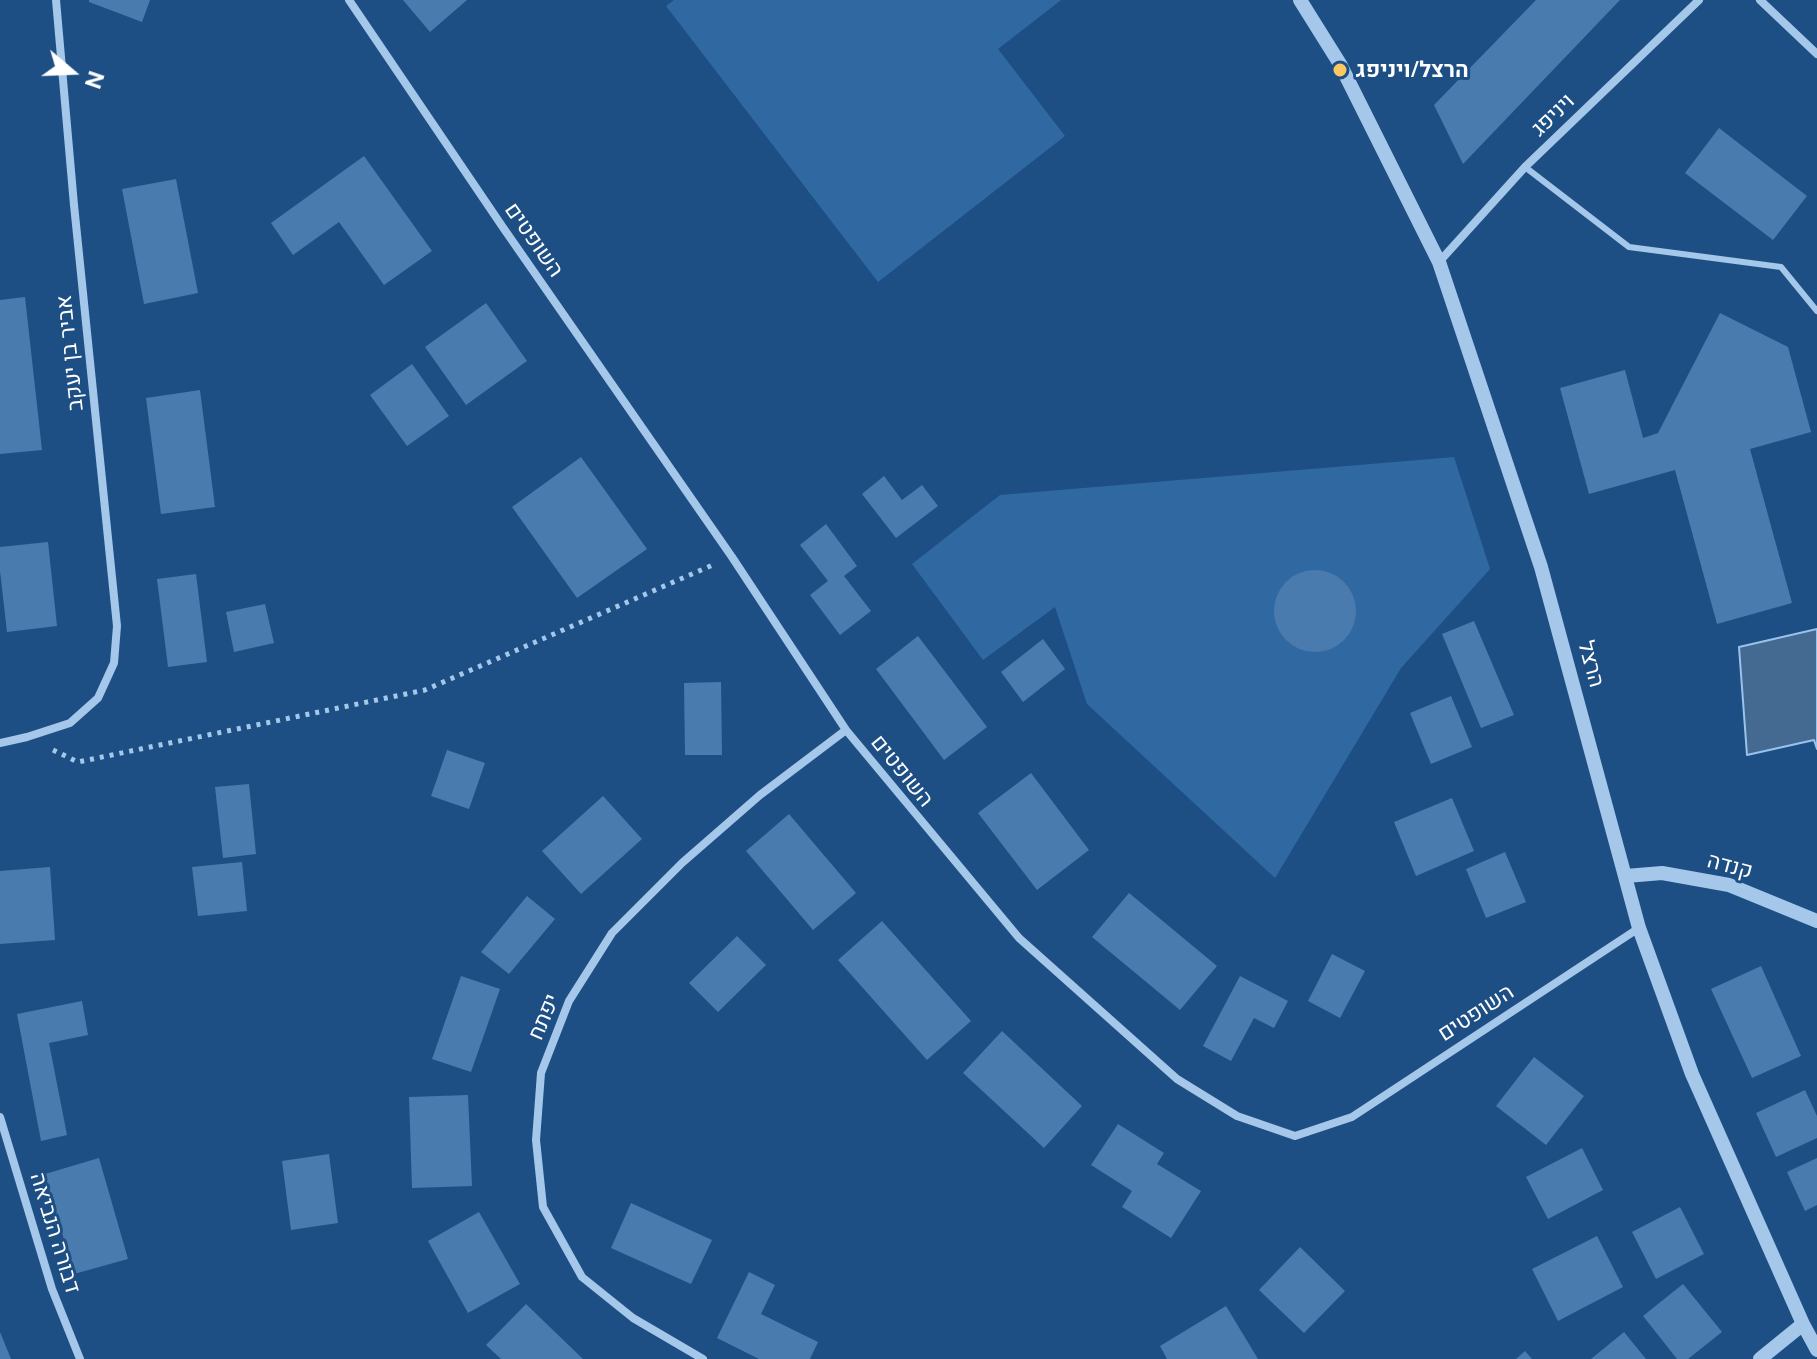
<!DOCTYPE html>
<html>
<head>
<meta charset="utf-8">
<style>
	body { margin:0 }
	#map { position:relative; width:1817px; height:1359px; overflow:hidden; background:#1d4f84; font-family:"Public Sans",sans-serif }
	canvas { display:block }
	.north { position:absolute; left:32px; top:32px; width:80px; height:80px; -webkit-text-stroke:6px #1d4f84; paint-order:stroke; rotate:109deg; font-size:22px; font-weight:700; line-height:32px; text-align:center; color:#fff }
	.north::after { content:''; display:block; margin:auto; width:28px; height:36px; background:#fff; clip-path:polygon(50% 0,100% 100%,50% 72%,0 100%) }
</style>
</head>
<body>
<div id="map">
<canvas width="1817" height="1359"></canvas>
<div class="north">N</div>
</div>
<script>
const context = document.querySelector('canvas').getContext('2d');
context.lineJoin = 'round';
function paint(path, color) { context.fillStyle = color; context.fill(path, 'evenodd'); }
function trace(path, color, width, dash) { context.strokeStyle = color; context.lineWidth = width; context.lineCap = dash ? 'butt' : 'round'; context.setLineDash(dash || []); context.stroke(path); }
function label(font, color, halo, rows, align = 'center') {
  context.font = font + ' "Public Sans",Heebo,sans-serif'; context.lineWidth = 6; context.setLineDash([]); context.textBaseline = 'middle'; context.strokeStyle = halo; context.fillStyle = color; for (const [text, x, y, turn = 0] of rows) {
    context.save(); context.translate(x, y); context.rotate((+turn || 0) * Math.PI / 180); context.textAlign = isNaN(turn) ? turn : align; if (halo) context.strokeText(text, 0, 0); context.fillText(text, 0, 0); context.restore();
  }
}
paint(new Path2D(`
	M674,0H1061L998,49L1065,136L878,282L666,6Z
	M1454,457L1490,569L1401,668L1275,878L1087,704L1055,607L983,660L912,564L1000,495Z`), '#3069a2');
const water = new Path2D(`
	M1817,629V749L1814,740L1747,755L1739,647Z`);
paint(water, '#456a91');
trace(water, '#97c3ec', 2);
paint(new Path2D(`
	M89,0H150L142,22L89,2Z
	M403,0H467L430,32Z
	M1536,0H1620L1463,164L1434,105Z
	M1719,128L1807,196L1773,240L1685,173Z
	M364,156L432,251L384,285L339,222L293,255L271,223Z
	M176,179L198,293L144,304L122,189Z
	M25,297L42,450L0,454V300Z
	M486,303L527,361L466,405L425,347Z
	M1720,313L1788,347L1811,432L1750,449L1792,603L1717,624L1675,470L1589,494L1560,388L1625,370L1643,438L1658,433Z
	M412,364L449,416L407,446L370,395Z
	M200,390L215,507L161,514L146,398Z
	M581,457L647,549L577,598L512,507Z
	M884,476L902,500L922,485L938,506L896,538L862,494Z
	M826,524L857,566L844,576L871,611L840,635L810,595L828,581L800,545Z
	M48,542L57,626L7,632L0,571V547Z
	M1274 611a41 41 0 1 1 82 0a41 41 0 1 1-82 0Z
	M196,574L207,662L168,667L157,579Z
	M265,604L274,643L234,652L226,612Z
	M1474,621L1514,715L1481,728L1442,634Z
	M918,636L987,727L944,760L876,669Z
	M1043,639L1065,669L1023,702L1001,672Z
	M721,682L722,755H685L684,683Z
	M1451,696L1472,747L1431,764L1410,713Z
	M447,750L485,763L469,809L431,796Z
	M1031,773L1089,850L1037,890L978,813Z
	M249,784L256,854L223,858L215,787Z
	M603,796L642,839L581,894L542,851Z
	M1452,798L1474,851L1416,876L1394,822Z
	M789,814L856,893L813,930L746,851Z
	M1505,852L1526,902L1486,918L1466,869Z
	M242,862L247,911L198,916L192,867Z
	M50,867L55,940L0,944V871Z
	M1129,893L1217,966L1180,1010L1092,937Z
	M527,896L555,919L509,974L481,952Z
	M882,921L971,1021L927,1060L838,960Z
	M737,936L766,965L718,1012L689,983Z
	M1332,954L1365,971L1340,1018L1308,1001Z
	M1761,966L1801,1056L1752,1078L1711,989Z
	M461,976L500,989L471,1072L432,1059Z
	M1240,976L1288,1001L1274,1028L1254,1018L1231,1061L1203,1046Z
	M82,1001L88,1035L49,1043L67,1135L41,1141L17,1014Z
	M1002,1031L1082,1106L1044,1148L963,1073Z
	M1534,1057L1584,1096L1546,1145L1496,1106Z
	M1805,1090L1817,1116V1138L1776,1157L1756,1113Z
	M468,1095L472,1186L412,1188L409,1097Z
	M1118,1124L1164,1153L1157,1164L1201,1191L1171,1238L1122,1207L1132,1191L1091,1165Z
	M1582,1148L1603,1190L1548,1219L1526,1177Z
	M329,1154L338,1223L291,1230L282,1161Z
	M99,1158L128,1259L74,1274L45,1174Z
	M1817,1158V1205L1805,1211L1787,1172Z
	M631,1203L712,1240L691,1284L611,1248Z
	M1680,1207L1704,1254L1656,1279L1632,1232Z
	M479,1212L520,1284L468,1313L428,1241Z
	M1597,1236L1623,1287L1558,1321L1532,1269Z
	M1300,1247L1345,1291L1304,1333L1259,1290Z
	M749,1272L775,1285L761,1314L818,1342L810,1359H759L717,1338Z
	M1683,1284L1722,1332L1688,1359H1677L1643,1316Z
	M526,1304L583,1359H501L486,1345Z
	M1226,1306L1258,1359H1167L1160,1346Z
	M0,1332L11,1359H0Z
	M1624,1332L1646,1359H1591Z
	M1525,1351L1532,1359H1516Z`), '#4a7baf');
trace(new Path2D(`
	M53,750L78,762L425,690L715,564`), '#a4c7ea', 5, [4, 6]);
trace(new Path2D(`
	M1525,167L1629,247L1781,267L1817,311`), '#a4c7ea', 6);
trace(new Path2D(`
	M349,0L502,226L732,557L846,730L1019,938L1177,1079L1237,1116L1295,1136L1352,1117L1639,928
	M1760,0L1817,54
	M1439,262L1525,167L1699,0
	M0,743L27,737L70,723L98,698L114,663L117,626L74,205L56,0
	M0,1117L52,1289L80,1359
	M703,1359L633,1318L582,1277L543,1207L536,1140L541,1073L569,1001L612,933L682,863L760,795L846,730`), '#a4c7ea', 8);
trace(new Path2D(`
	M1300,0L1340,64L1439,262L1541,567L1639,928L1692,1074L1803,1324L1817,1350
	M1626,876L1662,873L1729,885L1817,921
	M1760,1359L1803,1324`), '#a4c7ea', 14);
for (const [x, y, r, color] of [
	[1340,70,8,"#fac762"]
]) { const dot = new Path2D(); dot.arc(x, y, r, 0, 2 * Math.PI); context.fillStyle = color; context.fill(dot); trace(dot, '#1d4f84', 3); }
label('bold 22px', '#fff', '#1d4f84', [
	["הרצל/ויניפג",1356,70]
], 'left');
label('22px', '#fff', '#1d4f84', [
	["ויניפג",1553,115,-44],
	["השופטים",534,240,55],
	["אביר בן יעקב",70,353,-96],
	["הרצל",1591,664,75],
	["השופטים",902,771,51],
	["קנדה",1730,866,15],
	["השופטים",1476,1013,-33],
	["יפתח",544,1017,-67],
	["דבורה הנביאה",55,1233,73]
]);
</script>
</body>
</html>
